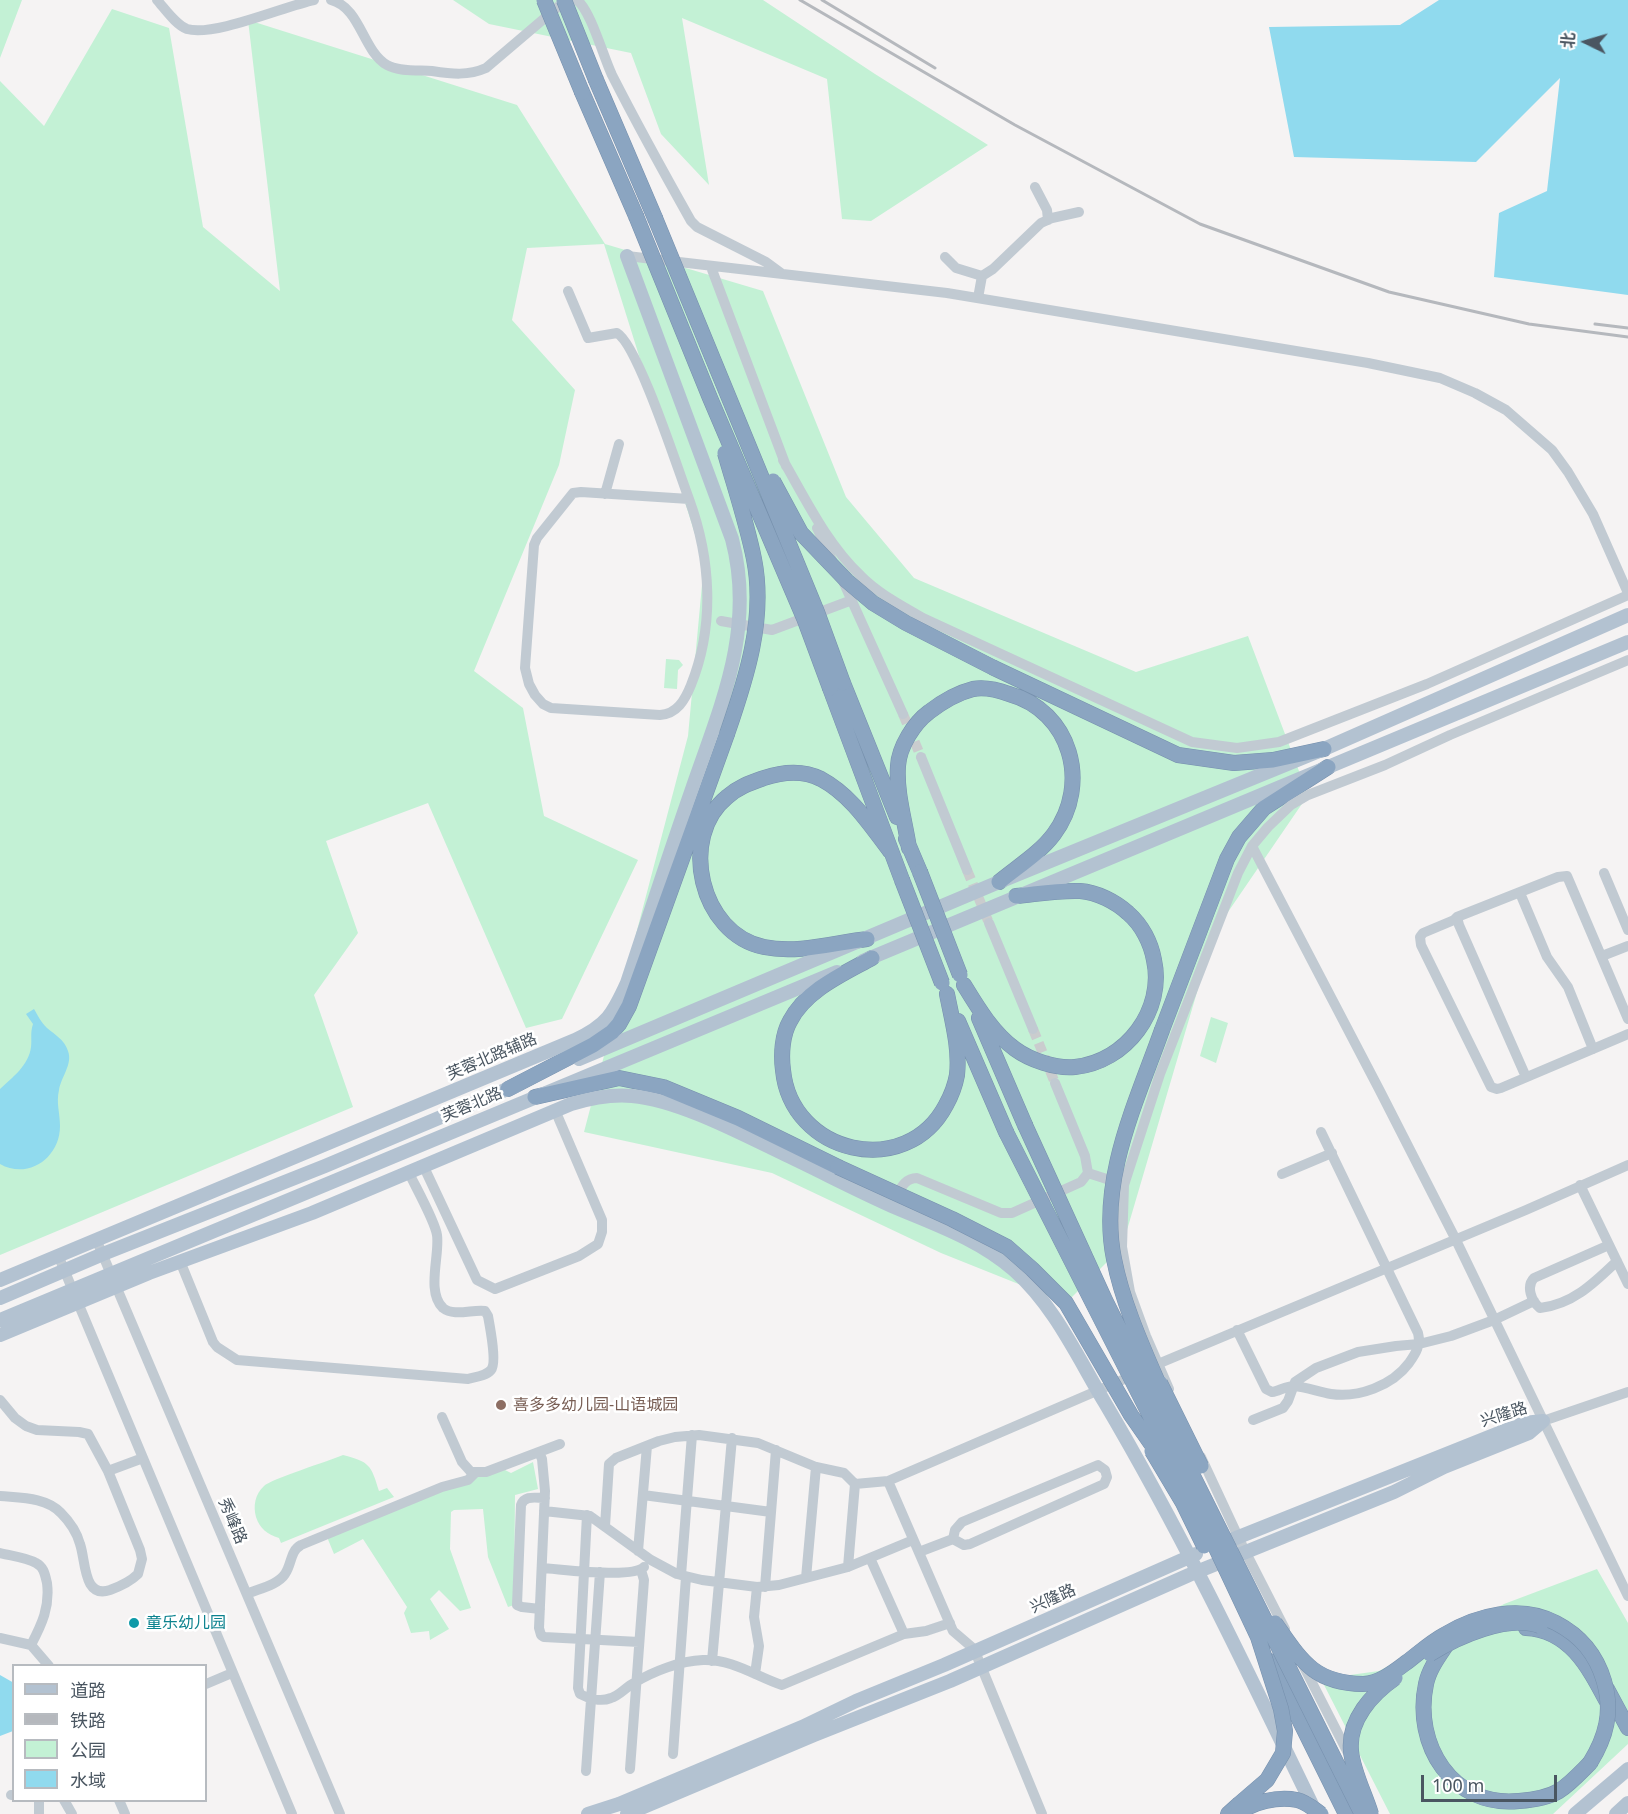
<!DOCTYPE html>
<html>
<head>
<meta charset="utf-8">
<style>
	body { margin:0 }
	#map { position:relative; width:1628px; height:1814px; overflow:hidden; background:#f5f3f3; font-family:"Noto Sans","Noto Sans SC",sans-serif }
	canvas { display:block }
	.legend { position:absolute; left:12px; top:1664px; width:195px; height:138px; box-sizing:border-box; background:#fff; border:2px solid #b7bbc0; margin:0; padding:8px 10px; list-style:none; font-size:18px; color:#4a5661 }
	.legend li { display:flex; align-items:center; gap:12px; height:30px }
	.legend b { width:30px; border:2px solid #b7bbc0 }
	.north { position:absolute; left:1556px; top:12px; width:60px; height:60px; -webkit-text-stroke:4px #fff; paint-order:stroke; rotate:275deg; font-size:16px; font-weight:700; line-height:24px; text-align:center; color:#4a5661 }
	.north::after { content:''; display:block; margin:auto; width:21px; height:27px; background:#4a5661; clip-path:polygon(50% 0,100% 100%,50% 72%,0 100%) }
	.scale { position:absolute; left:1421px; top:1775px; width:136px; height:27px; box-sizing:border-box; border:3px solid #4a5661; border-top:0; padding-left:8px; font-size:18px; line-height:21px; white-space:nowrap; color:#4a5661; -webkit-text-stroke:4px #fff; paint-order:stroke }
</style>
</head>
<body>
<div id="map">
<canvas width="1628" height="1814"></canvas>
<ul class="legend">
<li><b style="height:8px;background:#b3c2d1"></b>道路</li>
<li><b style="height:8px;background:#b5b8bd"></b>铁路</li>
<li><b style="height:16px;background:#c3f1d5"></b>公园</li>
<li><b style="height:16px;background:#90daee"></b>水域</li>
</ul>
<div class="north">北</div>
<div class="scale">100 m</div>
</div>
<script>
const context = document.querySelector('canvas').getContext('2d');
context.lineJoin = 'round';
function paint(path, color) { context.fillStyle = color; context.fill(path, 'evenodd'); }
function trace(path, color, width, dash) { context.strokeStyle = color; context.lineWidth = width; context.lineCap = dash ? 'butt' : 'round'; context.setLineDash(dash || []); context.stroke(path); }
function label(font, color, halo, rows, align = 'center') {
  context.font = font + ' "Noto Sans","Noto Sans SC",sans-serif'; context.lineWidth = 5; context.setLineDash([]); context.textBaseline = 'middle'; context.strokeStyle = halo; context.fillStyle = color; for (const [text, x, y, turn = 0] of rows) {
    context.save(); context.translate(x, y); context.rotate((+turn || 0) * Math.PI / 180); context.textAlign = isNaN(turn) ? turn : align; if (halo) context.strokeText(text, 0, 0); context.fillText(text, 0, 0); context.restore();
  }
}
paint(new Path2D(`
	M0,0H22L0,58Z
	M453,0H763L875,74L988,145L871,221L842,219L827,79L682,18L709,185L661,134L631,53L489,24Z
	M112,9L169,28L203,227L280,291L248,20L517,105L605,244L763,291L846,497L914,578L1136,672L1248,636L1308,795L1215,931L1122,1247L1066,1303L941,1253L772,1173L584,1132L688,736L704,563L604,244L527,248L512,320L575,390L559,465L474,671L523,708L544,816L638,860L562,1019L526,1028L428,803L326,841L358,933L314,995L353,1107L0,1255V81L44,126Z
	M666,659L679,660L683,665L678,670L677,689L664,688Z
	M1211,1017L1228,1023L1216,1063L1200,1056Z
	M343,1455C370,1462 371,1465 379,1491L387,1488L394,1497L281,1543L279,1538C267,1534 260,1529 256,1517C253,1506 255,1494 264,1486C271,1479 329,1461 343,1455Z
	M533,1462L538,1489L515,1495L514,1605L508,1607L488,1557L483,1509L454,1510L451,1512L450,1549L471,1608L460,1611L439,1590L430,1599L449,1629L430,1640L429,1631L411,1633L404,1613L407,1607L363,1539L334,1554L327,1537L473,1477L503,1469L511,1473Z
	M1597,1569L1628,1623V1744L1553,1814H1390L1321,1679L1379,1671L1504,1604Z`), '#c3f1d5');
paint(new Path2D(`
	M1439,0H1628V295L1494,277L1499,213L1547,191L1560,78L1476,162L1294,157L1269,27L1400,25Z
	M34,1009C38,1016 41,1022 47,1028C55,1035 64,1039 68,1051C73,1064 61,1077 59,1090C56,1103 60,1113 60,1126C60,1158 28,1180 0,1164V1089C12,1078 29,1065 31,1047C32,1039 30,1033 33,1024L26,1014Z
	M0,1675L14,1683L13,1731L0,1736Z`), '#90daee');
trace(new Path2D(`
	M903,714L921,757
	M967,870L989,923
	M1033,1029L1055,1083`), '#caccce', 10, [10, 5]);
const highway = new Path2D(`
	M596,80L655,218
	M582,92L636,216
	M994,668L1178,755L1234,763L1273,760L1324,749
	M843,683L897,817
	M830,688L902,880
	M906,839L920,872
	M909,848C905,821 896,793 898,766C899,747 914,723 929,712C942,702 957,693 973,689C985,687 998,690 1009,694C1071,711 1091,784 1054,834C1040,853 1017,867 999,882
	M867,939C834,943 797,954 764,947C700,934 678,837 727,797C738,787 750,783 764,778C782,772 803,770 821,779C851,795 870,825 890,851
	M872,958C843,974 806,990 790,1021C782,1035 781,1055 783,1070C791,1154 906,1181 946,1105C951,1096 955,1086 957,1075C960,1048 952,1020 947,994
	M964,985C978,1008 993,1033 1015,1049C1030,1060 1056,1069 1075,1067C1126,1062 1165,1010 1154,960C1151,943 1142,925 1128,913C1116,902 1097,892 1080,891C1059,890 1037,894 1016,896
	M979,1018L1025,1125
	M958,1021L1006,1132
	M1162,1030L1227,859L1239,837L1264,808L1328,767
	M508,1089L593,1045L612,1032L619,1024L629,1006L727,734
	M535,1097L619,1078L663,1087L738,1118L838,1167
	M1526,1628C1569,1630 1588,1666 1606,1700
	M1447,1644C1439,1656 1429,1669 1426,1684C1413,1744 1452,1808 1519,1801C1532,1800 1547,1798 1559,1791C1570,1784 1580,1773 1590,1763
	M1270,1661L1346,1814
	M1607,1689L1628,1728
	M1228,1814L1238,1805`);
trace(highway, '#7690ad', 16);
trace(new Path2D(`
	M157,0C165,9 176,25 187,29C214,37 285,6 314,0
	M331,0C361,8 362,50 387,65C399,72 419,70 432,71C452,74 468,76 486,68L566,0
	M577,0C591,11 603,56 612,75C637,124 664,173 691,221L697,227L766,262L781,273
	M1035,187L1047,210L1048,220
	M627,256L947,293L1368,363L1440,378L1475,393L1506,410L1552,450L1568,472L1593,514L1628,593
	M945,257L956,268L982,276L993,269L1041,223L1052,218L1079,212
	M711,267L786,466
	M568,291L588,338L617,333C638,345 678,470 689,499C711,559 715,625 691,685C685,700 677,714 660,715L551,708L543,704L535,695L529,684L525,668L534,545L537,538L573,493L581,492L689,499
	M978,298L982,276
	M783,460C806,500 827,544 861,576C879,594 901,605 923,618L1192,742L1237,748L1279,742L1427,684L1628,595
	M605,494L619,444
	M817,528L832,560
	M842,579L903,714
	M721,621L772,630L852,600
	M921,757L967,870
	M1252,846L1380,1091L1455,1238L1628,1596
	M1604,873L1628,930
	M1520,893L1547,957L1568,987L1593,1049
	M1457,917L1459,925L1526,1077
	M989,923L1033,1029
	M1602,956L1628,946
	M1628,1019L1567,876L1558,877L1457,917L1454,920L1423,933L1420,937L1421,945L1491,1087L1497,1089L1501,1088L1628,1034
	M423,1165L477,1280L495,1289L579,1256L598,1244L602,1232V1220L555,1110
	M1088,1173L1119,1183
	M1282,1174L1332,1153
	M1580,1185L1628,1284
	M894,1200C900,1190 904,1178 917,1178L1001,1213H1012L1081,1182L1088,1173L1085,1156L1055,1083
	M96,1239L340,1814
	M1609,1245L1534,1278C1526,1286 1531,1301 1540,1308C1573,1304 1594,1283 1617,1261
	M58,1255L292,1814
	M180,1261L213,1342L217,1347L237,1360L468,1379C475,1377 486,1376 491,1370C497,1363 490,1327 488,1316L485,1311C473,1309 454,1317 443,1308C426,1292 440,1255 437,1235C435,1221 415,1186 408,1171
	M1237,1330L1266,1389L1272,1392C1279,1391 1286,1386 1294,1386C1306,1387 1319,1392 1331,1394C1358,1398 1392,1386 1409,1363C1416,1353 1421,1345 1418,1333L1321,1132
	M1153,1366L1526,1210L1628,1165
	M1169,1389L1146,1336L1130,1292L1122,1247L1124,1185L1160,1074L1238,873L1252,846L1268,827L1291,805L1308,795L1385,765L1450,735L1628,660
	M0,1400L15,1418L26,1426L37,1430L79,1432L88,1434L108,1471L140,1550L142,1559L138,1574C131,1581 121,1586 110,1590C83,1599 86,1561 80,1544C77,1533 69,1521 61,1513C46,1497 20,1498 0,1496
	M442,1417L462,1462L471,1472H486L560,1444
	M1253,1420L1283,1408L1288,1401L1295,1382L1316,1368L1358,1352L1396,1346L1419,1344L1451,1336L1494,1320L1534,1301
	M1543,1421L1628,1392
	M539,1452L542,1459L545,1491L539,1628L541,1635L544,1637L639,1642
	M1201,1457L1242,1545L1285,1629
	M1098,1465L1105,1470L1107,1477L1104,1484L970,1544L964,1545L953,1539L955,1530L962,1522Z
	M108,1471L143,1458
	M888,1481L953,1631L974,1649L1042,1814
	M643,1495L771,1512
	M544,1511L590,1516L651,1560L677,1574L702,1580L757,1587L779,1585L848,1567L913,1540
	M587,1515L578,1688L580,1694C589,1699 601,1702 611,1698C619,1696 626,1687 634,1683C654,1671 680,1661 703,1660C733,1659 755,1676 782,1685L904,1634L926,1631L950,1623
	M605,1526L609,1464L616,1458L659,1441L675,1437L699,1435L758,1443L816,1467L844,1473L855,1484L888,1481L1136,1374
	M638,1551L647,1446
	M919,1552L953,1539
	M0,1553C12,1556 26,1557 36,1563C44,1567 45,1575 47,1583C50,1607 42,1624 31,1645
	M870,1558L904,1634
	M848,1567L855,1484
	M542,1568C561,1569 632,1579 644,1567
	M681,1575L692,1435
	M806,1578L816,1467
	M765,1587L776,1450
	M247,1594C258,1589 278,1585 285,1574C292,1564 290,1551 301,1545L442,1487L468,1480L475,1473
	M540,1609L522,1607L517,1605L521,1505C525,1495 535,1498 545,1498
	M0,1638L31,1645L49,1666
	M712,1661L732,1438
	M1303,1665L1349,1755
	M755,1674L759,1646L754,1617L757,1587
	M206,1684L232,1673
	M673,1754L686,1577
	M630,1769L644,1580L641,1570
	M586,1771L600,1572
	M11,1795H14
	M64,1800L72,1814
	M119,1800L125,1814
	M39,1814V1800`), '#c1cad2', 10);
trace(new Path2D(`
	M863,961L1628,642
	M579,1059L999,882L1324,749L1628,615
	M0,1280L575,1040C607,1025 613,1014 627,983C648,919 669,855 691,792C720,707 756,630 732,539L627,256
	M0,1298L103,1254L325,1166L517,1085
	M0,1320L837,972
	M0,1335L149,1273L312,1213L571,1104C591,1098 611,1094 632,1096C679,1100 742,1134 786,1155C822,1172 856,1190 892,1206C934,1224 979,1239 1014,1270C1054,1305 1078,1358 1105,1403C1183,1535 1249,1674 1316,1813
	M1216,1546L1524,1423L1543,1421
	M588,1814L619,1804L802,1727L856,1701L944,1665L1196,1554
	M627,1814L814,1735L950,1681L1189,1575L1394,1492L1444,1467L1529,1433L1543,1421
	M1575,1814L1628,1769
	M1616,1814L1628,1803`), '#b3c2d1', 14);
trace(highway, '#8ba5c1', 15);
trace(new Path2D(`
	M800,0L1015,125L1200,224L1389,292L1529,324L1628,337
	M822,0L935,68
	M1595,324L1628,328`), '#b5b8bd', 3);
const highwayBridge = new Path2D(`
	M544,0L582,92
	M564,0L596,80
	M636,216L710,398L804,618L830,688
	M655,218L817,612L843,683
	M725,453C735,488 747,524 754,559C766,619 746,679 727,734
	M773,481L801,533L847,581L873,603L906,623L994,668
	M920,872L960,975
	M902,880L942,983
	M1162,1030C1136,1103 1098,1181 1114,1259C1123,1305 1144,1350 1162,1392
	M1025,1125L1105,1300L1362,1814
	M1006,1132L1200,1514L1258,1637L1281,1709L1285,1731L1283,1753L1267,1780L1238,1805
	M838,1167L952,1219L1007,1247L1032,1269L1066,1303L1131,1415L1161,1458
	M1160,1383L1201,1466
	M1152,1451L1183,1503L1204,1546
	M1275,1623C1301,1660 1313,1683 1363,1684C1379,1684 1395,1671 1407,1662C1419,1653 1431,1642 1444,1635C1477,1615 1521,1604 1556,1623C1581,1636 1596,1654 1604,1681C1613,1712 1606,1737 1590,1763
	M1430,1654C1457,1637 1508,1614 1540,1626
	M1238,1814C1252,1802 1278,1796 1297,1800C1306,1802 1314,1809 1321,1814
	M1371,1814C1365,1794 1353,1772 1351,1751C1348,1720 1372,1694 1395,1678`);
trace(highwayBridge, '#7690ad', 16, []);
trace(highwayBridge, '#8ba5c1', 15);
for (const [x, y, r, color] of [
	[501,1405,6,"#8d6e63"],
	[134,1623,6,"#0f9aa8"]
]) { const dot = new Path2D(); dot.arc(x, y, r, 0, 2 * Math.PI); context.fillStyle = color; context.fill(dot); trace(dot, '#fff', 2); }
label('16px', '#4a5661', '#fff', [
	["芙蓉北路辅路",492,1057,-23],
	["芙蓉北路",472,1105,-23],
	["兴隆路",1504,1415,-17],
	["秀峰路",232,1521,67],
	["兴隆路",1053,1599,-24]
]);
label('16px', '#785e54', '#fff', [
	["喜多多幼儿园-山语城园",513,1405]
], 'left');
label('16px', '#0d838f', '#fff', [
	["童乐幼儿园",146,1623]
], 'left');
</script>
</body>
</html>
